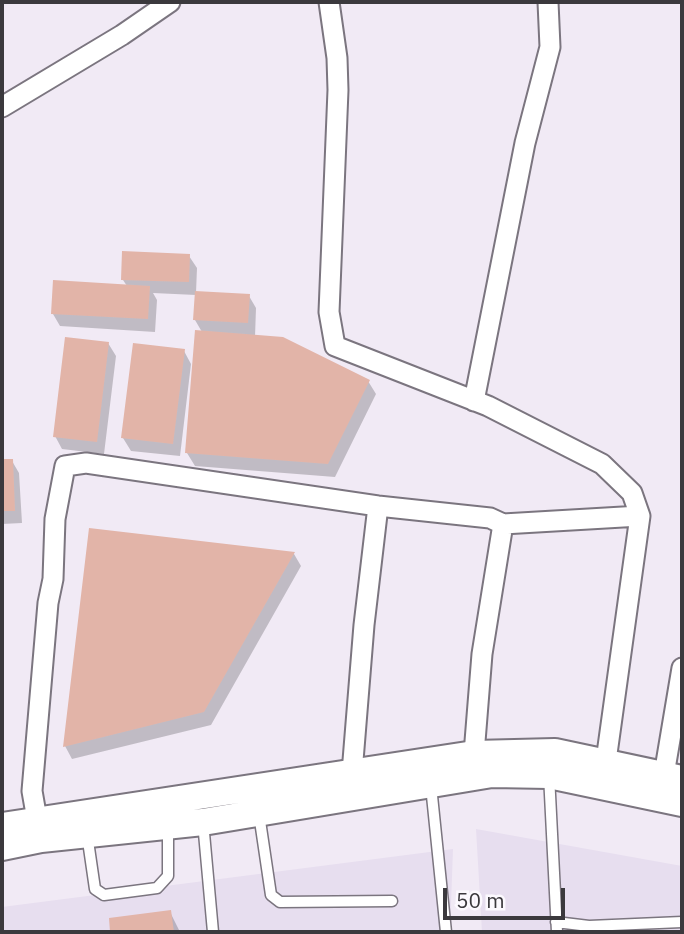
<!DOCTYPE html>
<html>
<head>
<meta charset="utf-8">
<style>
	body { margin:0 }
	#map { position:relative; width:684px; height:934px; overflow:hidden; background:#f1eaf5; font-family:"IBM Plex Sans",sans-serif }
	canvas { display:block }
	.frame { position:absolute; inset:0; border:4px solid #3b393d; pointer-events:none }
	.scale { position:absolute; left:443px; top:888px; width:122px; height:32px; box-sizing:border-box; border:4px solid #3b393d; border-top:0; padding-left:9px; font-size:21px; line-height:24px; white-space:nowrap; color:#3b393d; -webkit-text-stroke:5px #fcf9fe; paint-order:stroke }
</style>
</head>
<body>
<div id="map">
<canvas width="684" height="934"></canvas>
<div class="frame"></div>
<div class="scale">50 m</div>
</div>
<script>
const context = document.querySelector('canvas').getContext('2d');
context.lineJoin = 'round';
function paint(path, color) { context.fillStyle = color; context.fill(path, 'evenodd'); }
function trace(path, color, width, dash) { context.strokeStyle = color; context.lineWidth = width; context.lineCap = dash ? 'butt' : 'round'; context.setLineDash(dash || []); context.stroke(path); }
paint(new Path2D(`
	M476,829L682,866V932H482Z
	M453,849L450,932H2V907Z`), '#e7deef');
paint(new Path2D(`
	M189,256L197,268L196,293L249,296L256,308L255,337L368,381L376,394L335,477L195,466L187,453L202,332L195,320L196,295L153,293L157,300L155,332L60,326L53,314L127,286L123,280Z
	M108,343L116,356L104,454L62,449L55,436Z
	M184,351L191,364L180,456L131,451L123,438Z
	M2,461H12L19,473L22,523L2,524Z
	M91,530L294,554L301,566L211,725L72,759L65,746Z
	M170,912L180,932H112L111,920Z`), '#0003');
paint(new Path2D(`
	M122,251L190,254L189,282L121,280Z
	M53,280L150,286L148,319L51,314Z
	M195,291L250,294L248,323L193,320Z
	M195,330L283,337L370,380L328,464L185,453Z
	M65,337L109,342L97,442L53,437Z
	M133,343L185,349L173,444L121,438Z
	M2,459H13L15,511H2Z
	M89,528L295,552L204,712L63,747Z
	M171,910L174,932H110L109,918Z`), '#e2b4a8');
const lane = new Path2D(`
	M549,775L557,932
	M431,786L446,932
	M259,814L271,895L280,902L392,901
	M203,822L213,932
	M87,834L95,889L104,895L157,888L168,876V828
	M556,922L589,926L682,922`);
const street = new Path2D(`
	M329,2L337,58L338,90L329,312L335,346L488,406L602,464L632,493L640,516L606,761
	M2,107L122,35L170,2
	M474,401L525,143L550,47L548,2
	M474,754L482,654L503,524
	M352,773L364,625L378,506
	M664,775L682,668
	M39,831L32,791L48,603L53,579L55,519L65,466L86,463L378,506L490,518L503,524L640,516`);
const secondary = new Path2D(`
	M2,826L474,754L555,752L682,779
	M2,847L41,839L203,822L492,774L549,775L682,803`);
trace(lane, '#7b757f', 13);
trace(street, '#7b757f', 23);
trace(secondary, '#7b757f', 30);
trace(lane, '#fff', 10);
trace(street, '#fff', 19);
trace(secondary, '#fff', 26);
</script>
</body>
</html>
